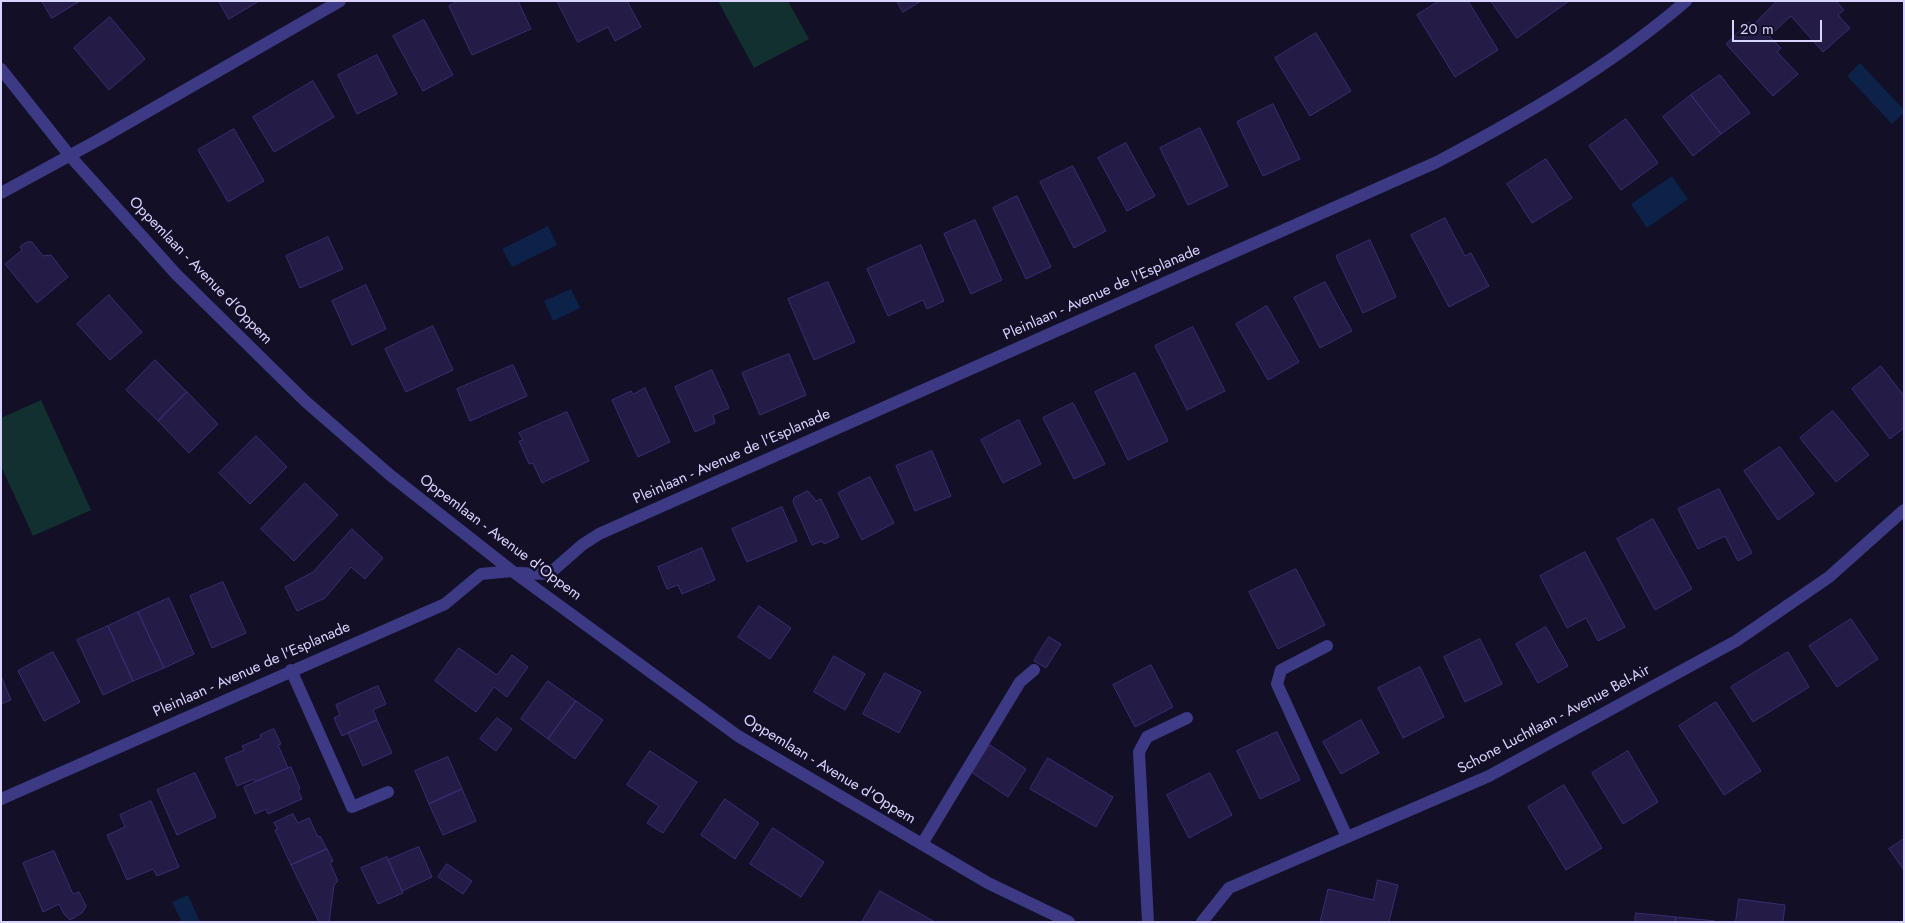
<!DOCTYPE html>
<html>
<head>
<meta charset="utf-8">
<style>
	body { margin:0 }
	#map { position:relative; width:1905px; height:923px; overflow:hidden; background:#130f26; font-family:Jost,sans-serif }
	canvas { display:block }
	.frame { position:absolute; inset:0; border:2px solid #d9d4ff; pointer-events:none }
	.scale { position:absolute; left:1732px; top:20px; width:90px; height:22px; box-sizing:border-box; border:2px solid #d9d4ff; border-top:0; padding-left:6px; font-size:15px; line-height:18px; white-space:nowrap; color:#d9d4ff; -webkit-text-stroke:4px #130f26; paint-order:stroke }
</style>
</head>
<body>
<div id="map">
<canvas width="1905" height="923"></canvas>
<div class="frame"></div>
<div class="scale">20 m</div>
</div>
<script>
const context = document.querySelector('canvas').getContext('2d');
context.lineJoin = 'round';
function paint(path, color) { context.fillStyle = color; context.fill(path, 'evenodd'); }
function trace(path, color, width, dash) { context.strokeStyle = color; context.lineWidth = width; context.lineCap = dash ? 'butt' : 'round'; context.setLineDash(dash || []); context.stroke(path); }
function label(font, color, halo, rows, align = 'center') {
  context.font = font + ' Jost,sans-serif'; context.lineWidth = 5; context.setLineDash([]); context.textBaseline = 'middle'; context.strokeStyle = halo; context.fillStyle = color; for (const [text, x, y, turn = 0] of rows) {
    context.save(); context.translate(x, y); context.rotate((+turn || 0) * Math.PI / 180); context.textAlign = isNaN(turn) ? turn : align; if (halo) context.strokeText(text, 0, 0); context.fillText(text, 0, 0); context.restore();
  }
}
paint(new Path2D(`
	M718,1H788L809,39L754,68Z
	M41,400L91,510L33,536L1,466V418Z`), '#12302f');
paint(new Path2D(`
	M1860,63L1904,110V113L1892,124L1847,76Z
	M1672,176L1688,199L1647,228L1631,204Z
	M548,226L557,245L512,267L502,249Z
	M571,289L580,308L553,321L544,301Z
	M188,895L200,922H182L172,902Z`), '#0c2248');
const building = new Path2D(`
	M42,1H80L52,18Z
	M219,1H259L229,19Z
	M459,1H518L531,29L472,55L449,6Z
	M557,1H627L641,27L615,41L608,27L578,42Z
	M897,1H921L903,12Z
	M1439,1H1468L1498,50L1455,77L1417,15Z
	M1491,1H1569L1517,38Z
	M1777,1H1836L1844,10L1838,15L1850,28L1823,52L1791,16L1769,36L1781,48L1777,52L1798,74L1773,96L1726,44L1749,22L1752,26Z
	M110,17L145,59L109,90L74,48Z
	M424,20L453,75L423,91L393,36Z
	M1316,33L1351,91L1310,116L1275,58Z
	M377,55L397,94L357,114L338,75Z
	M1720,75L1750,113L1721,134L1691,95Z
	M313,81L334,117L274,152L253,117Z
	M1691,95L1721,134L1693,156L1663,117Z
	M1273,104L1300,159L1263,176L1237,122Z
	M1626,119L1658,163L1621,190L1589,146Z
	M1200,128L1228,186L1188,205L1160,148Z
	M234,129L264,181L228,202L198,150Z
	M1126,143L1155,196L1127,211L1098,158Z
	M1546,159L1572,198L1532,223L1507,184Z
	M1073,166L1106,231L1074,248L1040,182Z
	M1017,196L1051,267L1026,279L993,208Z
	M1445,218L1465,256L1471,253L1489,286L1449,307L1411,235Z
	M975,220L1002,280L971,294L944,234Z
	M328,237L343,269L300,288L286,256Z
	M1370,240L1396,297L1363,313L1336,256Z
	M27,242H32L43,256L51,255L68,277L37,303L5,264L22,250L20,247Z
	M921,245L944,301L927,309L923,300L888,316L867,269Z
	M828,282L855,342L814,360L788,299Z
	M1325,282L1352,331L1320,348L1294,298Z
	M366,285L386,329L352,345L332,301Z
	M109,295L142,332L110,360L77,324Z
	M1267,306L1299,362L1268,380L1236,324Z
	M433,326L453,370L406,392L385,349Z
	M1193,327L1225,391L1187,410L1155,346Z
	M789,354L806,395L760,415L742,373Z
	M155,360L187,392L158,421L126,390Z
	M513,365L527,396L470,421L457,389Z
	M1881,366L1904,396V428L1890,439L1852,389Z
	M712,370L729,408L713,415L715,423L695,432L675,387Z
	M1135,373L1168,441L1128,460L1095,392Z
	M645,388L670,442L638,457L612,400L631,391L633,394Z
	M187,392L218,424L189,453L158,421Z
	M1073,403L1105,464L1074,479L1043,418Z
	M1833,411L1869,455L1836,482L1800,438Z
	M567,412L589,461L542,483L533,463L529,464L519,441L523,440L519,433Z
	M1019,420L1041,464L1003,483L981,440Z
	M256,436L287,467L250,504L219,473Z
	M1780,447L1814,494L1778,520L1744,471Z
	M932,451L951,496L915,511L896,466Z
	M870,477L894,523L862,540L838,493Z
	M305,483L338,515L294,561L261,529Z
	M1719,489L1752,553L1738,561L1725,536L1698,549L1678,509Z
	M808,491L816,501L821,499L839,537L824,544L822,541L812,545L793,502L794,498Z
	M782,507L797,541L747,562L732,529Z
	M1653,519L1692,589L1655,610L1617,539Z
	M352,529L383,558L365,579L351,567L325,598L297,611L285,587L313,572Z
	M702,548L715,580L682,594L678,585L667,589L658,567Z
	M1585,552L1625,627L1598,641L1586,618L1567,628L1540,576Z
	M1296,569L1325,625L1278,649L1249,592Z
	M223,582L246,633L212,648L190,596Z
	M169,598L194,654L164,668L138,612Z
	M759,606L791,628L770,659L738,637Z
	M138,612L164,668L133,681L108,626Z
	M1851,619L1878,659L1837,687L1809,646Z
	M108,626L133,681L103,695L77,640Z
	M1546,627L1568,666L1538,683L1516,644Z
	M1049,637L1061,644L1046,668L1034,661Z
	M1480,639L1502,684L1465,702L1444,657Z
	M459,648L497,675L512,655L528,667L507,697L494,687L476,712L435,681Z
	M53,652L80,702L44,721L18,671Z
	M1788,652L1809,687L1753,722L1731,687Z
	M834,656L865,674L845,710L814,692Z
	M1151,665L1173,707L1135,727L1113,685Z
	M1420,667L1444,717L1403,738L1378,688Z
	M885,673L921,692L899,733L863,714Z
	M1,676L11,700L1,704Z
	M548,681L576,701L548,739L521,719Z
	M378,686L386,704L373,710L377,720L342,736L334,718L340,715L336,705Z
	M576,701L603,720L575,759L548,739Z
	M1716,702L1761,771L1724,795L1679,726Z
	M497,718L512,729L496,751L480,739Z
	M377,720L392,753L363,766L348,733Z
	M1361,720L1379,753L1341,774L1323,742Z
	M274,729L281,744L278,745L288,768L255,782L254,779L237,786L225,758L244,750L242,746L261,738L260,735Z
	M1277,732L1300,780L1260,799L1237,751Z
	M990,745L1026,769L1008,797L971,772Z
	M650,751L697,782L663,833L647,823L659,806L627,785Z
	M1628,751L1658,802L1623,824L1592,773Z
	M448,757L462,789L429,804L415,771Z
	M1048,758L1113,797L1096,827L1030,789Z
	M291,767L300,789L298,790L302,799L268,814L266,809L255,814L244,787Z
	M195,773L216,817L177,835L157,790Z
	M1210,773L1232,815L1189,838L1167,795Z
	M1564,785L1602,848L1566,870L1528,807Z
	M462,789L476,821L443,835L429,804Z
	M725,799L759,823L735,859L701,835Z
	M151,801L179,867L157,876L153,869L127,880L107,835L125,827L120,815Z
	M293,814L298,823L309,818L318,837L320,836L327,849L291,865L275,830L278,829L274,823Z
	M773,828L824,862L801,897L750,864Z
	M1904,839V870L1889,849Z
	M419,847L432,877L402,891L388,860Z
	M327,849L333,861L330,863L338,881L334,885L329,922H319L291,865Z
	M54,851L73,894L79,892L86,906L82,913L70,920L64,914L59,904L43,912L23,863Z
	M387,857L403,893L378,904L361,868Z
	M447,864L472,881L463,894L438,877Z
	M1378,880L1398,885L1389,922H1320L1328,889L1373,900Z
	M880,891L935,922H862Z
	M1739,899L1785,905L1783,922H1736Z
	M1636,913L1676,917L1675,922H1635Z
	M1676,917L1715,921V922H1675Z`);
paint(building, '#241b47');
trace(building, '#3b2d73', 1);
trace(new Path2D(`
	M1327,646L1281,670L1277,684L1347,837
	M922,844L1020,682L1034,670
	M1148,922L1139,752L1147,737L1187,718`), '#3d3a85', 12);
trace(new Path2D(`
	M1,69L70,156L176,274L305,401L390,475L512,571L738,736L988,883L1069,922
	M1,193L100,139L340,1
	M518,573L549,574L582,545L599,534L1437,162C1524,116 1611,66 1686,1
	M291,670L352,807L388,792
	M1,799L445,604L481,574L512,571
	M1202,922L1229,888L1489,776L1736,641L1829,577L1904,510`), '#3d3a85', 12);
label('15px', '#d9d4ff', '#130f26', [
	["Oppemlaan - Avenue d'Oppem",200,271,46],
	["Pleinlaan - Avenue de l'Esplanade",1102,293,-24],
	["Pleinlaan - Avenue de l'Esplanade",732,457,-24],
	["Oppemlaan - Avenue d'Oppem",500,538,37],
	["Pleinlaan - Avenue de l'Esplanade",252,670,-24],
	["Schone Luchtlaan - Avenue Bel-Air",1554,720,-28],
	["Oppemlaan - Avenue d'Oppem",829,770,31]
]);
</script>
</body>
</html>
